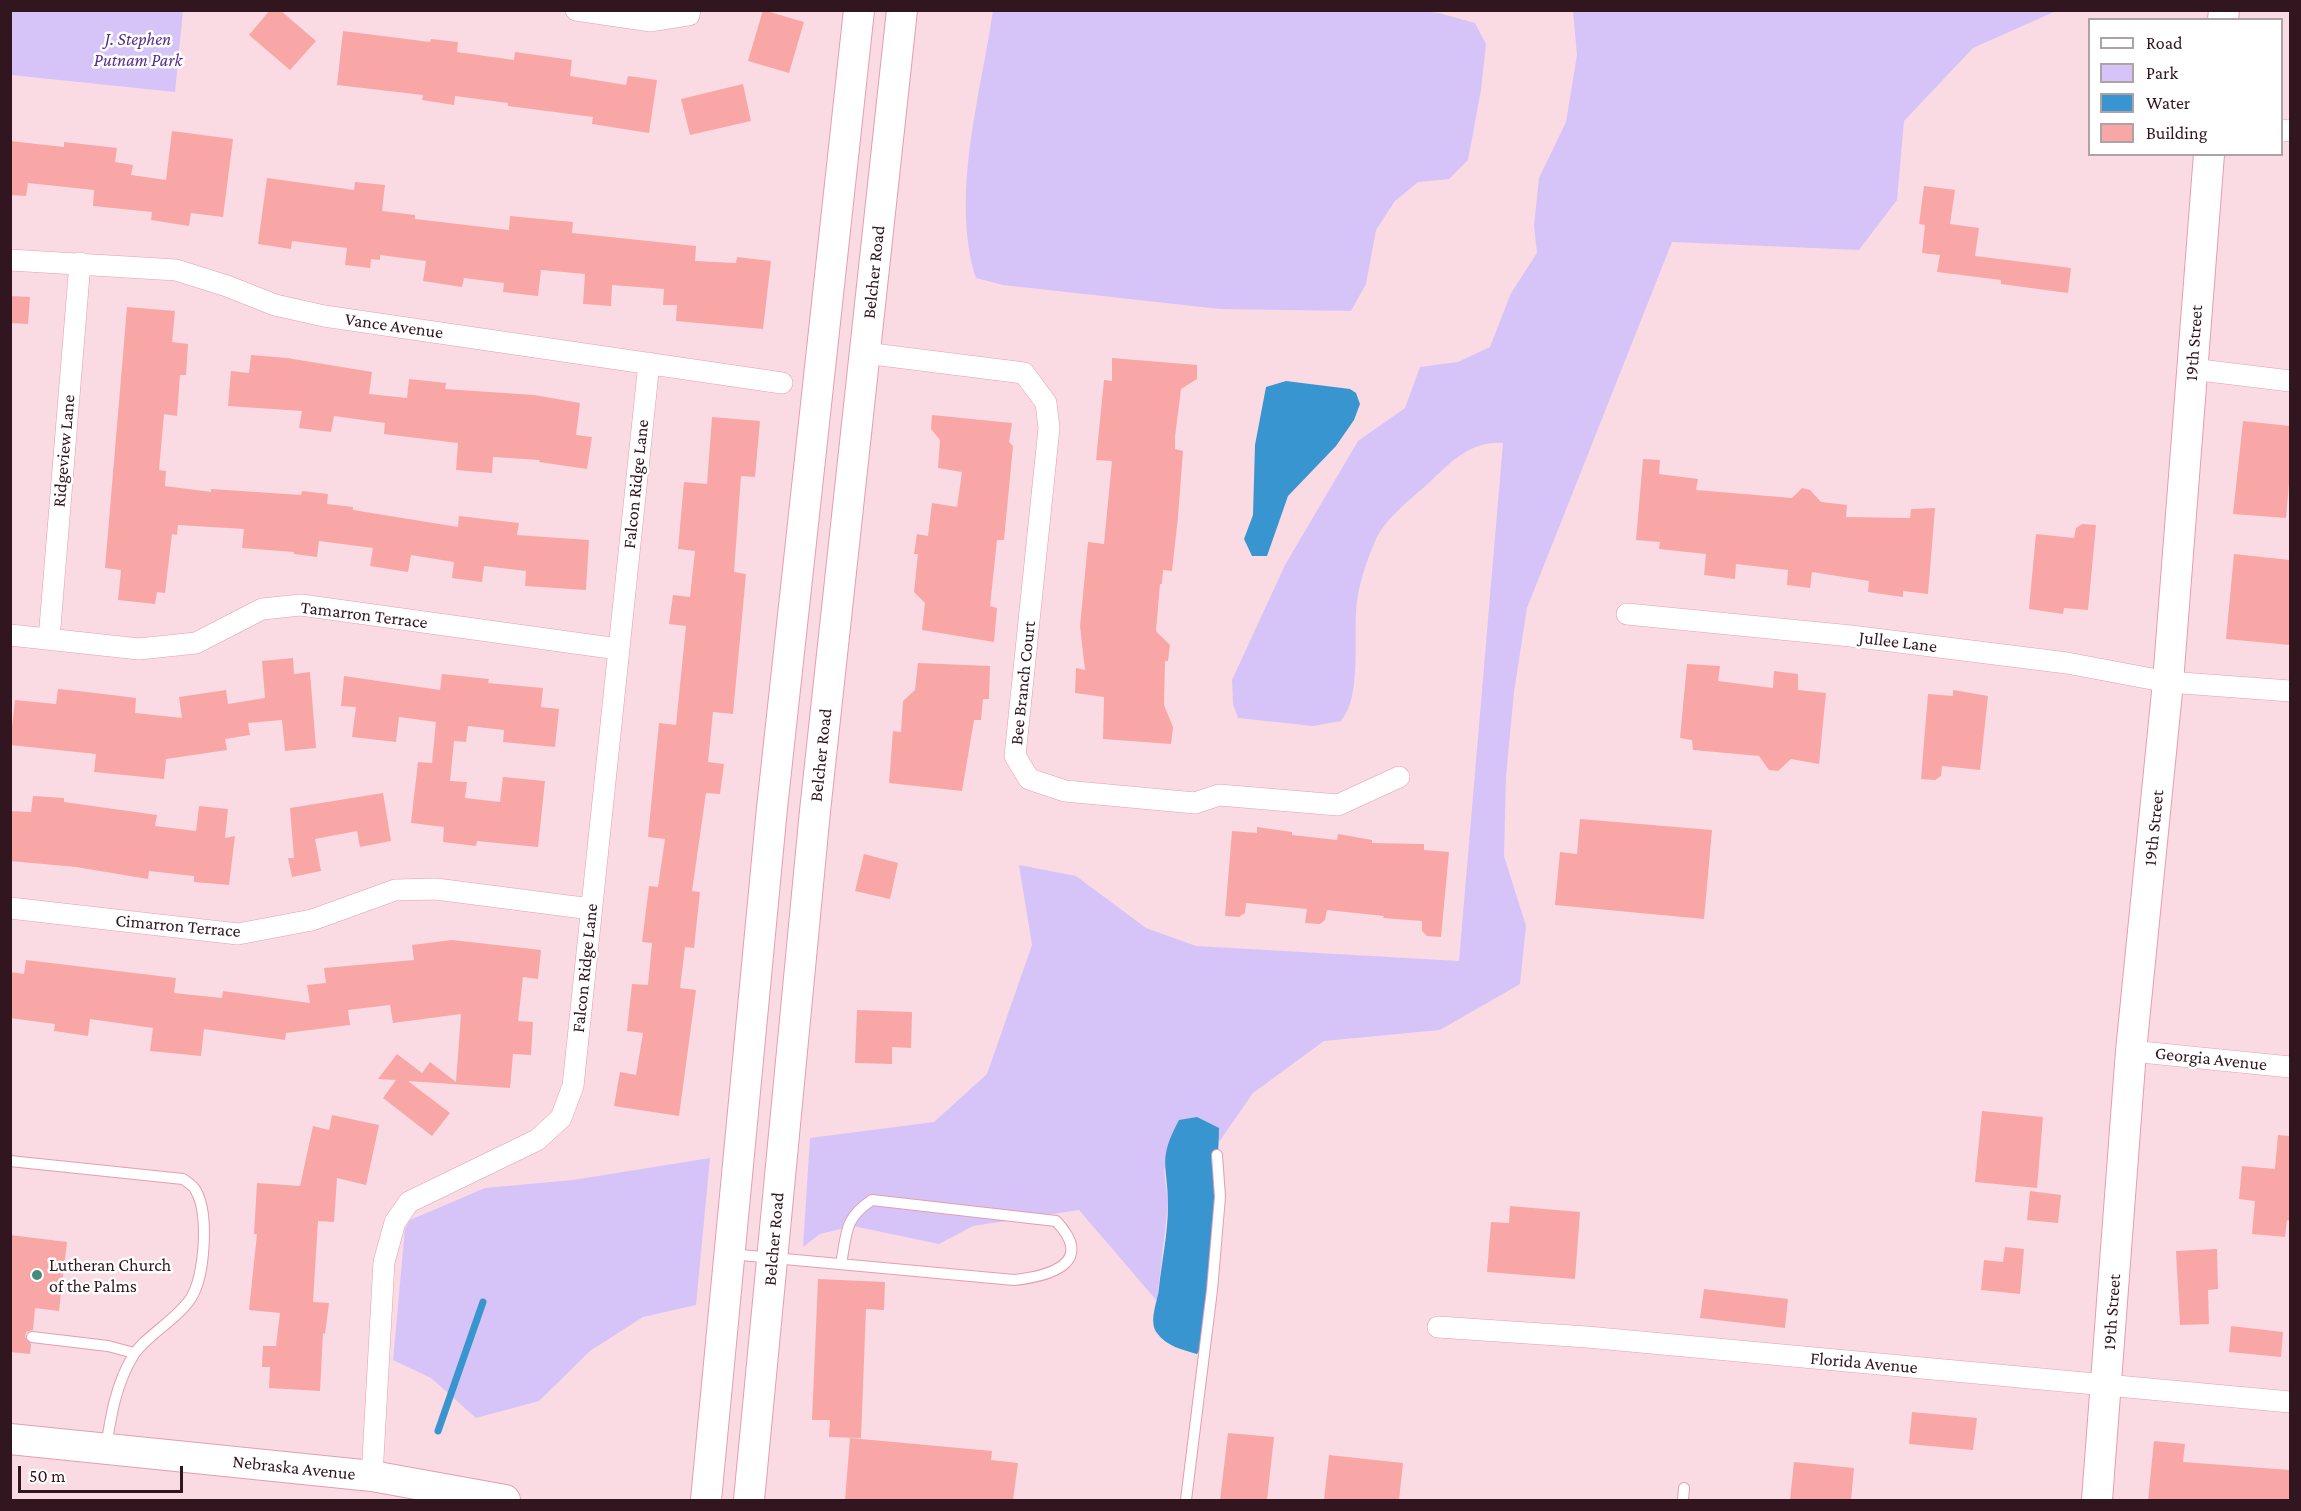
<!DOCTYPE html>
<html>
<head>
<meta charset="utf-8">
<style>
	body { margin:0 }
	#map { position:relative; width:2301px; height:1511px; overflow:hidden; background:#fadbe3; font-family:"Crimson Pro",serif }
	canvas { display:block }
	.frame { position:absolute; inset:0; border:12px solid #31161f; pointer-events:none }
	.legend { position:absolute; left:2088px; top:18px; width:195px; height:138px; box-sizing:border-box; background:#fff; border:2px solid #ada2a5; margin:0; padding:8px 10px; list-style:none; font-size:18px; color:#31161f }
	.legend li { display:flex; align-items:center; gap:12px; height:30px }
	.legend b { width:30px; border:2px solid #ada2a5 }
	.scale { position:absolute; left:18px; top:1466px; width:165px; height:27px; box-sizing:border-box; border:3px solid #31161f; border-top:0; padding-left:8px; font-size:18px; line-height:21px; white-space:nowrap; color:#31161f; -webkit-text-stroke:4px #fff; paint-order:stroke }
</style>
</head>
<body>
<div id="map">
<canvas width="2301" height="1511"></canvas>
<div class="frame"></div>
<ul class="legend">
<li><b style="height:8px;background:#fff"></b>Road</li>
<li><b style="height:16px;background:#d6c4f9"></b>Park</li>
<li><b style="height:16px;background:#3995cf"></b>Water</li>
<li><b style="height:16px;background:#f9a7a6"></b>Building</li>
</ul>
<div class="scale">50 m</div>
</div>
<script>
const context = document.querySelector('canvas').getContext('2d');
context.lineJoin = 'round';
function paint(path, color) { context.fillStyle = color; context.fill(path, 'evenodd'); }
function trace(path, color, width, dash) { context.strokeStyle = color; context.lineWidth = width; context.lineCap = dash ? 'butt' : 'round'; context.setLineDash(dash || []); context.stroke(path); }
function label(font, color, halo, rows, align = 'center') {
  context.font = font + ' "Crimson Pro",serif'; context.lineWidth = 5; context.setLineDash([]); context.textBaseline = 'middle'; context.strokeStyle = halo; context.fillStyle = color; for (const [text, x, y, turn = 0] of rows) {
    context.save(); context.translate(x, y); context.rotate((+turn || 0) * Math.PI / 180); context.textAlign = isNaN(turn) ? turn : align; if (halo) context.strokeText(text, 0, 0); context.fillText(text, 0, 0); context.restore();
  }
}
paint(new Path2D(`
	M993,10H1410L1439,13L1475,23L1486,44L1481,90L1468,160L1449,179L1418,182L1395,201L1376,230L1366,284L1351,311L1220,309L1003,285L976,278C950,196 981,94 993,10Z
	M10,11H183L175,92L11,75Z
	M1573,11H2056L1973,48L1904,121L1897,200L1859,250L1672,242L1527,608L1514,692L1506,776L1504,856L1526,926L1520,984L1440,1030L1324,1041L1253,1093L1219,1142V1128L1164,1169L1168,1204L1157,1301L1079,1210L973,1226L939,1244L853,1226L820,1234L803,1247L810,1138L934,1122L987,1074L1032,945L1019,865L1076,876L1146,928L1196,946L1459,961L1503,443C1473,441 1454,459 1433,479C1415,496 1387,516 1376,539C1369,555 1361,577 1358,595C1351,631 1364,693 1341,721L1313,726L1238,718L1233,704L1232,680L1285,565L1358,441L1405,408L1420,367L1458,362L1490,347L1511,293L1537,253L1534,226L1539,178L1566,122L1577,55Z
	M710,1158L696,1305L643,1317L590,1351L539,1401L476,1418L431,1378L393,1360L405,1229L410,1220L485,1188L573,1180Z`), '#d6c4f9');
paint(new Path2D(`
	M1286,381L1350,389L1356,393L1360,404L1354,420L1336,446L1288,496L1267,556H1252L1244,539L1253,515L1255,445L1266,387Z
	M1197,1117L1219,1128C1219,1152 1215,1174 1218,1198L1206,1341L1197,1354C1183,1350 1166,1346 1157,1333C1148,1321 1158,1301 1159,1288C1162,1260 1168,1233 1168,1205C1168,1164 1157,1161 1179,1120Z`), '#3995cf');
trace(new Path2D(`
	M438,1431L483,1302`), '#3995cf', 7);
paint(new Path2D(`
	M270,10H280L316,41L290,70L249,35Z
	M763,10L804,22L789,73L748,61Z
	M343,31L430,42L431,39L458,42L457,52L514,60L515,52L572,60L570,76L626,85L628,76L657,80L649,133L592,124L593,117L508,106V103L455,96L454,105L422,100L423,95L337,85Z
	M743,84L751,121L690,135L681,99Z
	M172,131L233,139L223,217L191,213L189,226L151,220L152,212L93,206L94,190L28,183L26,196L10,195V141L64,147V142L117,148L115,162L133,165L131,175L166,180Z
	M267,178L354,190L355,182L385,185L382,211L415,215V219L509,230L510,216L573,222L572,233L696,246L695,261L736,263L737,257L771,261L763,329L676,321L677,305H663L664,289L612,285L611,306L583,304L585,274L541,270L538,296L503,292L504,283L464,278L462,287L423,281L426,261L380,255V260L371,259L370,268L345,265L347,248L292,241L291,249L258,244Z
	M1924,186L1955,190L1950,224L1979,228L1975,256L2071,268L2068,293L2001,284V280L1937,272L1940,255L1922,253L1925,225L1919,224Z
	M10,296L30,297L28,324L10,323Z
	M127,307L175,311L172,342L188,344L186,375H180L177,416L164,414L159,470L166,471L165,486L211,492V489L301,495L302,491L328,494L327,504L353,507V510L458,527L459,516L519,523L517,535L589,540L586,590L525,586L526,571L484,566L482,582L452,578L454,562L411,555L408,572L370,566L373,548L319,541L317,557L294,554V552L242,548L244,529L178,525L177,535L172,534L165,593L157,592L155,604L118,600L121,570L105,568Z
	M251,355L287,358L372,372L369,394L407,398L409,379L446,383L445,389L534,395L580,403L576,435L592,437L587,469L539,462L540,460L493,457L492,473L456,470L458,443L384,434L385,423L334,416L331,432L299,428L302,411L228,406L231,371L249,373Z
	M1112,358L1197,365V379L1181,389L1175,437V449L1183,451L1178,517L1172,571L1163,570L1162,584H1160L1156,631L1170,645L1168,661H1165L1164,705L1173,727L1171,744L1103,739L1104,697L1075,693L1076,668L1085,670L1080,626L1088,542L1104,544L1112,461L1096,460L1104,380L1112,381Z
	M932,415L1012,423L1009,442L1013,446L1004,540H997L990,606L997,608L994,642L922,630L925,603L914,592L918,554H914L917,534L928,536L932,503L957,507L962,472L938,468L940,440L931,429Z
	M712,417L760,421L755,477L741,476L734,572L746,574L733,714L713,712L708,762L724,764L720,794L706,793L692,891L700,892L694,948L685,947L680,988L696,990L679,1116L614,1106L620,1072L636,1075L643,1033L627,1031L632,984L648,985L652,943L642,942L649,886L658,887L665,839L648,837L659,723L676,725L686,626L669,624L673,595L690,597L695,551L678,549L684,482L707,484Z
	M2243,421L2290,426V472L2286,518L2233,514Z
	M1643,459L1660,460L1659,474L1698,479L1696,490L1792,498L1802,488L1810,490L1821,502L1847,505L1846,517L1910,518L1911,509L1935,508L1928,594L1903,591V597L1868,592L1869,581L1812,572L1810,588L1787,585L1788,570L1736,564L1735,579L1704,575L1706,554L1659,549L1660,542L1636,540Z
	M2082,524L2096,525L2088,610L2064,608L2063,614L2029,609L2036,534L2074,538L2076,528Z
	M2234,554L2290,560V645L2226,639Z
	M293,658L294,674L310,672L316,748L285,751L282,720L248,723L250,735L225,739L227,750L166,759L164,779L94,772L96,754L10,745L15,700L56,704L58,689L87,692L136,698L135,713L182,718L179,697L226,690L228,704L265,698L262,661Z
	M918,663L990,666L989,699H983L981,720H974L962,791L889,783L893,731L901,732L903,701L915,690Z
	M1687,664L1720,666L1718,681L1773,688L1774,671L1798,674V690L1826,693L1819,764L1791,759L1778,771L1769,770L1759,756L1693,750L1692,740L1680,738Z
	M442,674L489,679L488,683L543,688L541,707L559,709L555,747L503,742L504,730L468,726L466,742L454,741L450,781L467,782L465,798L500,802L503,777L545,781L538,847L477,841L476,846L443,842L444,827L411,823L418,762L432,763L436,722L399,717L396,742L352,737L356,707L341,706L344,676L440,690Z
	M1953,690L1988,696L1980,770L1942,766L1941,776L1935,780L1921,779L1928,694L1953,696Z
	M383,793L391,841L360,847L357,831L315,839L321,871L292,877L288,858H294L290,808Z
	M33,796L64,798V802L157,815L155,826L196,831L199,806L228,809L225,838L235,836L229,885L194,882V876L149,871L148,879L76,867L10,861V811L31,812Z
	M1580,819L1712,830L1704,919L1555,905L1560,852L1577,854Z
	M1257,827L1292,832V835L1337,840L1338,834L1372,840V843L1424,844V850L1449,852L1441,937L1427,936L1422,931V921L1383,918L1384,916L1327,910L1325,920L1320,924L1305,923L1307,909L1246,903L1245,913L1239,917L1225,916L1232,831L1257,833Z
	M864,854L898,863L890,899L855,891Z
	M452,940L541,950L538,979L523,977L518,1021L533,1022L531,1055L513,1054L510,1088L408,1081L450,1113L432,1136L383,1098L396,1080L378,1079L397,1054L422,1073L430,1062L456,1082L461,1014L393,1023L390,1005L348,1010L350,1025L286,1033L285,1040L204,1029L201,1056L150,1051L153,1028L90,1019L88,1036L54,1031L55,1024L10,1018V972L24,974L26,960L176,978L174,993L222,998L223,991L310,1003L307,985L326,983L324,968L414,960L412,945Z
	M857,1010L912,1012L911,1048L892,1047V1064L855,1063Z
	M1982,1111L2043,1117L2037,1188L1975,1182Z
	M332,1115L379,1125L366,1185L337,1178L334,1222L318,1221L313,1302L329,1303L325,1334L323,1333L320,1391L269,1388L270,1367H262L263,1346H276L280,1313L249,1310L257,1234H254L257,1183L300,1186L313,1126L329,1130Z
	M2278,1135L2290,1136V1221L2287,1220L2285,1237L2252,1234L2255,1201L2239,1199L2242,1166L2275,1169Z
	M2030,1191L2061,1195L2058,1223L2027,1220Z
	M1510,1206L1580,1212L1575,1279L1487,1272L1491,1222L1509,1223Z
	M10,1235L67,1242L59,1311L35,1308L33,1330L26,1332L25,1337L31,1344L30,1354L10,1352Z
	M2005,1247L2024,1249L2020,1294L1981,1290L1984,1260L2003,1262Z
	M2217,1249L2218,1289L2208,1290L2209,1324L2180,1325L2176,1251Z
	M818,1279L885,1282L884,1310L866,1309L861,1438L829,1437L830,1420H812Z
	M1704,1289L1788,1299L1785,1328L1700,1318Z
	M2231,1326L2283,1332L2281,1357L2229,1352Z
	M1912,1412L1977,1418L1973,1450L1909,1444Z
	M1228,1433L1274,1437L1267,1500H1220Z
	M850,1438L992,1451L991,1460L1018,1463L1013,1500H845Z
	M2154,1441L2185,1444L2183,1462L2290,1470V1500H2148Z
	M1329,1455L1403,1463L1399,1500H1324Z
	M1794,1462L1854,1468L1851,1500H1790Z`), '#f9a7a6');
const lane = new Path2D(`
	M10,1161L183,1179C187,1182 194,1186 196,1191C209,1214 205,1276 191,1298C177,1320 145,1336 133,1356C116,1384 111,1415 106,1447
	M730,1254L1014,1280C1050,1276 1096,1263 1056,1221L872,1200C844,1218 847,1233 841,1264
	M32,1337L108,1346L134,1353
	M1186,1500L1212,1290L1220,1197L1217,1155
	M1683,1500L1684,1488`);
const street = new Path2D(`
	M576,10L651,21L689,15L690,10
	M2282,131L2290,130
	M10,260L176,270L227,286L275,305L324,316L782,383
	M865,353L1024,373L1046,403L1049,428L1015,756L1029,779L1065,791L1195,803L1219,795L1338,805L1399,777
	M2192,369L2290,381
	M1627,614L1851,636L2067,663L2168,682L2290,691
	M10,635L139,649L196,643L262,609L301,605L618,649
	M49,639L80,263
	M10,908L238,934L312,920L395,890L436,889L591,909
	M2131,1051L2290,1067
	M1438,1327L1587,1337L2290,1402
	M372,1476L384,1262L395,1222L409,1202L537,1140L561,1118L573,1086L649,363`);
const secondary = new Path2D(`
	M2223,20L2224,10
	M10,1439L372,1476L505,1500
	M706,1500L772,808L859,10
	M749,1500L815,811L902,10
	M2097,1500L2131,1051L2168,682L2209,154`);
trace(lane, '#e59db2', 12);
trace(street, '#e59db2', 22);
trace(secondary, '#e59db2', 32);
trace(lane, '#fff', 10);
trace(street, '#fff', 21);
trace(secondary, '#fff', 30);
for (const [x, y, r, color] of [
	[37,1275,6,"#478b7f"]
]) { const dot = new Path2D(); dot.arc(x, y, r, 0, 2 * Math.PI); context.fillStyle = color; context.fill(dot); trace(dot, '#fff', 2); }
label('italic 18px', '#582c8c', '#fff', [
	["J. Stephen",138,39],
	["Putnam Park",138,60]
]);
label('18px', '#31161f', '#fff', [
	["Belcher Road",874,272,-84],
	["Vance Avenue",394,326,8],
	["19th Street",2194,343,-86],
	["Ridgeview Lane",64,451,-85],
	["Falcon Ridge Lane",636,484,-84],
	["Tamarron Terrace",364,615,7],
	["Jullee Lane",1898,642,7],
	["Bee Branch Court",1023,683,-84],
	["Belcher Road",821,755,-84],
	["19th Street",2154,828,-84],
	["Cimarron Terrace",178,926,5],
	["Falcon Ridge Lane",585,968,-84],
	["Georgia Avenue",2211,1059,6],
	["Belcher Road",774,1239,-85],
	["19th Street",2112,1312,-86],
	["Florida Avenue",1864,1363,5],
	["Nebraska Avenue",294,1468,6]
]);
label('18px', '#31161f', '#fff', [
	["Lutheran Church",49,1265],
	["of the Palms",49,1286]
], 'left');
</script>
</body>
</html>
